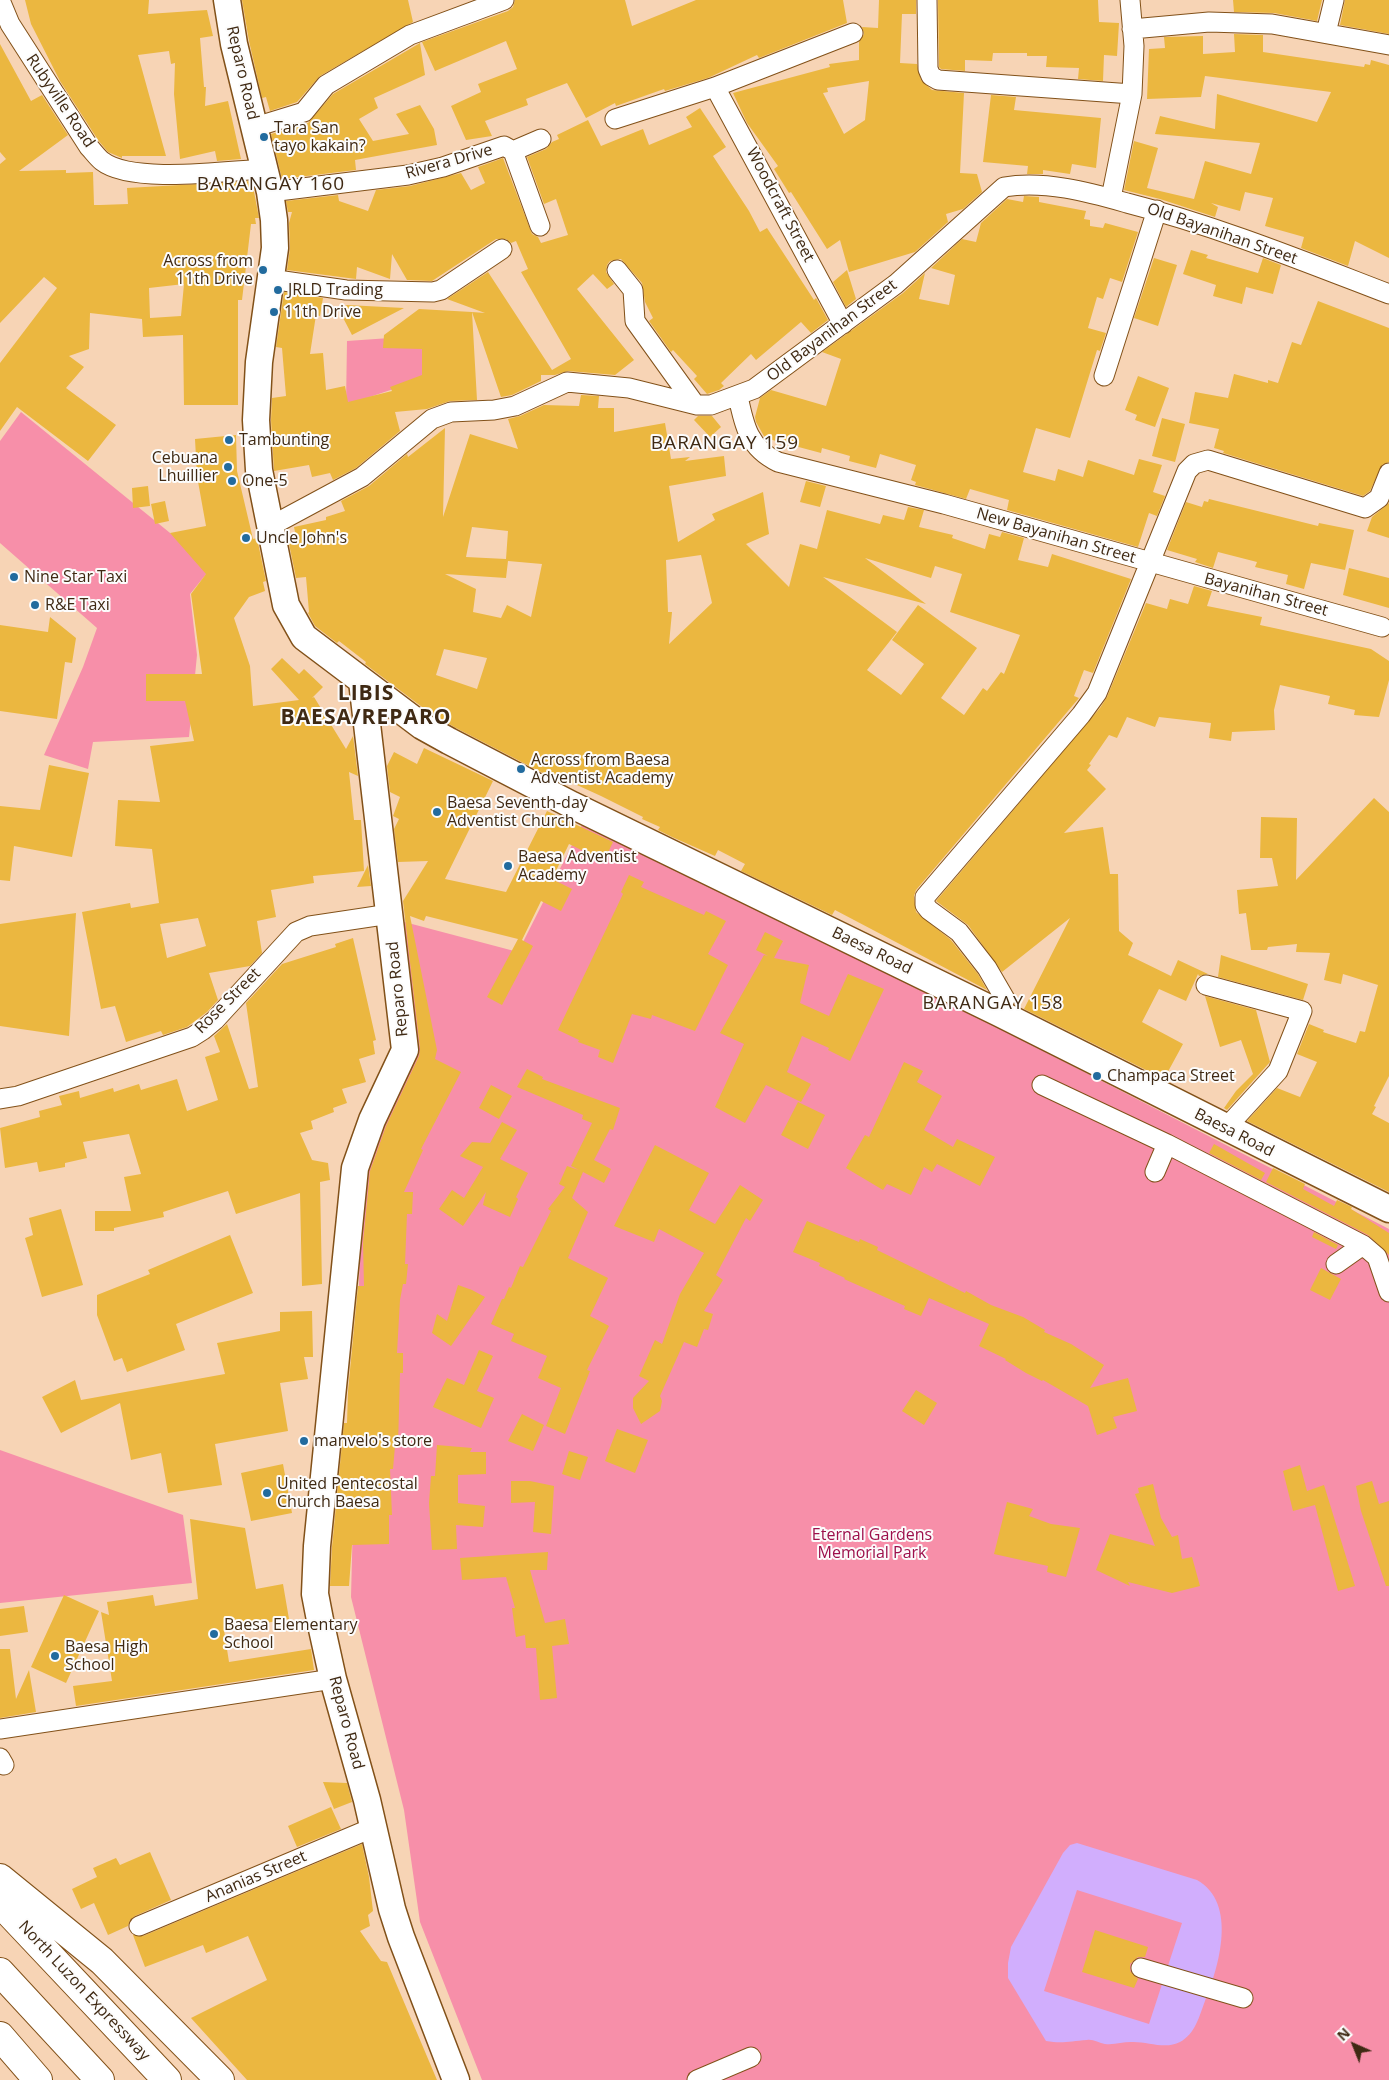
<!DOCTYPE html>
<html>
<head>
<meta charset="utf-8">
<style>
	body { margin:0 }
	#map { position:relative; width:1389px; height:2080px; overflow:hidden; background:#f7d4b5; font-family:"Open Sans",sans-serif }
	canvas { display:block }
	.north { position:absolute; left:1329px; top:2020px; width:50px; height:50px; -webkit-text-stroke:4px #fcfcfc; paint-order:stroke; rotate:316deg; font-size:14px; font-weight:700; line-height:20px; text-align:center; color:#3f2913 }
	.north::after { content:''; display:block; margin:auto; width:18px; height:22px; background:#3f2913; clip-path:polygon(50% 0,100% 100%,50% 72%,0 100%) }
</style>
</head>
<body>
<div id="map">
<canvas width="1389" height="2080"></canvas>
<div class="north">N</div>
</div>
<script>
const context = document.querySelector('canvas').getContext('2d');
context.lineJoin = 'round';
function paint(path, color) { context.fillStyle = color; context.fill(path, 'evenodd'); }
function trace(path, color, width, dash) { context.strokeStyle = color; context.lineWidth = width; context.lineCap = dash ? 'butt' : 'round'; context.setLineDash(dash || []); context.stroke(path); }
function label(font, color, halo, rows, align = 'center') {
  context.font = font + ' "Open Sans",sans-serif'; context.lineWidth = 4; context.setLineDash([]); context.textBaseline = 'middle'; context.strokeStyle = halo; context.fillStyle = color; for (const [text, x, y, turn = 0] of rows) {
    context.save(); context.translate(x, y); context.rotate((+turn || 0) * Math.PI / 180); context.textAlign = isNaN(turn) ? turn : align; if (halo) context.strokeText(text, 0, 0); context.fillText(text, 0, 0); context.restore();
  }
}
paint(new Path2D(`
	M433,335L429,377L346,405L347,341Z
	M21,412L212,567L190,594L197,655L189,737L93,742L88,769L44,755L83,667L97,628L0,543V441Z
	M583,823L999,1028L1389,1229V2080H482L420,1922L404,1810L351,1597L362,1169L411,1053L393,919L518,952Z
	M0,1450L183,1515L192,1583L0,1603Z`), '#f78fa9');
paint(new Path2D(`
	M1077,1843L1197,1880C1238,1903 1219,1967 1205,2001C1199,2017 1195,2034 1180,2042C1165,2050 1147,2041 1131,2042C1122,2042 1115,2045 1105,2044C1099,2043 1093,2039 1087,2040C1070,2041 1063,2044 1046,2041L1008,1978V1963L1011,1947L1063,1853L1070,1845ZM1077,1890L1182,1923L1149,2024L1044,1991Z`), '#d1aefd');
paint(new Path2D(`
	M25,0H149L148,14L207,10L213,36L200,38L204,87H206L205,106L228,101L241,159L217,161L215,151L180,159L174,94L175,63L171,64L169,51L138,55L166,156H122V158L108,152L98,140L60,81L31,24Z
	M242,0H408L413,22L320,76L297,102L270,111L266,97L262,98L249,41Z
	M515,0H625L632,26L696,0H843L847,23L759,58L757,55L708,78L665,91L664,89L616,106L615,103L586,118L567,83L526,99L528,105L485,121L492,136L466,140L451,106L481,92L478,84L517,69L506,41L435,71L422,42L508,11L513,7Z
	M879,0H916V14H902L900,63L917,64L921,80L932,90L964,93L960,173L977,174L982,192L963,209L946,214L948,222L915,252L849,272L840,240L827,249L791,192L789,193L774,169L778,166L747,123L733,93L830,67L829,64L859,60V42L864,34L862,27L878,28ZM869,81L865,120L844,134L823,93L828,92L827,88Z
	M938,0H1098L1099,22L1119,23L1117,56L1104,55L1103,81L1078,79L1079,68L1046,67L1047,56H1027V53H993L992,61L965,60V71L941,69L939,67Z
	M1233,0H1322L1317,21L1274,13L1234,12Z
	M1345,0H1389V34L1340,25Z
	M1234,34L1263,35V52L1364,67L1365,64L1370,65L1371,60L1389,65V258L1355,241L1348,266L1301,248L1304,237L1265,226L1273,198L1245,192L1240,211L1211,203L1218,207L1215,217L1160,199L1124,190L1134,141L1158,148L1147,188L1194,199L1205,161L1251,174L1260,143L1155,134L1160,116L1215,129L1217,94L1317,122L1331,92L1205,76L1201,97L1147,99L1149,49L1165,48L1164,37L1203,36V54L1235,52Z
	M420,43L425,75L374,98L378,108L359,119L373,141L409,134L396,114L420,105L434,129L437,145L355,160L356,170L282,179L271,134L308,123L333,94Z
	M0,44L31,101L42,95L68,135L19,171L66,170V173L93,172L94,205H100L128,204L127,188L252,181L259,218H255L256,224H251L242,300H238V405H184L183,335L143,337L142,319L90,313L89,349L69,356L84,367L66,388L116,425L88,461L17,407L0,431V363L57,288L44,277L0,323V164L6,159L0,152ZM184,284L181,316L150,318L149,288Z
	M991,95L1016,97L1014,110L1101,118L1096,168L1072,164L1070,174L1043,170V174H1027L1028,166L983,162Z
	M700,108L726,147L713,156L749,211L760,232L767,228L814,300L816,298L828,320L811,333L801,322L756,360L751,354L721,383L724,386L719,390L707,394L694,379L697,376L673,350L671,352L649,321L653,318L645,302L642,283L621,259L610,261L607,265L606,272L614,284L607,289L593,274L577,289L634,360L615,375L568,371L555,375H541V381L512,395L501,397L472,312L485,313L447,299L488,272L552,370L571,359L521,272L528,269L516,241L511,243L506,239H496L432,281L407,280L392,254L390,279L357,267L356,279L287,270L290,248L289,223L292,212H288L286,201L338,195L339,201L368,211L376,190L410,186L461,173L471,190L485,183L478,167L503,158L532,234L538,237L541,243L568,235L556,199L544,204L527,157L546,149L552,142L559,139L557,135L588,120L601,146L643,129L649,145L692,127L686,117Z
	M1024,196L1039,197V202L1086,211L1084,219L1090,220V226L1103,228L1105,223L1138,232L1122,282L1110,278L1103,299L1097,297L1088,328L1106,333L1100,351L1097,350L1070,438L1036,428L1023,472L1055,481L1058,469L1083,477L1088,460L1134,475L1139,459L1162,465L1153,492L1165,496L1157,516L1149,513L1138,547L1007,510L1009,500L970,489L966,499L915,485L916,482L911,480L916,465L880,454L876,468L849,461L850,456L822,448L821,453L765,438L756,422L755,417L760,398L771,390L826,406L841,359L822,352L903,293L925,273L919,299L949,305L955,275L931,268L962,239L976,242L981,223L1007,199L1023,202Z
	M1191,250L1208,255L1206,258L1258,273L1263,258L1281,265L1273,294L1246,287L1242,304L1213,296L1216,285L1183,274Z
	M1154,258L1177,265L1158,326L1134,318Z
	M847,270L856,299L846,307L833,282Z
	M284,292L323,298L320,316L316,315L310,354L323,353L326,390L345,386L348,402L392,391L390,387L422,375V349L383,348L384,335L419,309L472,312L477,400L450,401L427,409L395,412L400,431L356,468L333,480L330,473L312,477L309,465L274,471L271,420L272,398L286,396L282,348L276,347Z
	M1318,301L1389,328V462L1382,465L1370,491L1363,496L1223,453L1224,451L1214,448L1219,429L1189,423L1195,392L1228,398L1234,374L1268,383V380L1278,383L1292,342L1301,345Z
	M347,305L404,308L352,335L339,310Z
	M1138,376L1169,388L1155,427L1135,420L1137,415L1125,410Z
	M581,395L599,396L598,408H614V432L665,423L671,459L690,457L685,461L724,456L726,476L669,486L678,542L715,520L712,514L763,492L769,534L746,544L789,587L800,544L817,549L827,510L880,524L883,515L904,520L908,507L924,510L919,527L953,535L952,538L985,549L989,534L1000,537L1002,532L1024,538L1018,560L1048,567L1052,554L1131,579L1093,673L1084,670L1074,696L1079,698L916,890L914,896L916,912L951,940L978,974L987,990L835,910L832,915L741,871L745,864L718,850L715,856L672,837L658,830L660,827L642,819L643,817L601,796L566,780L564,784L456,728L430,713L365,664L366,662L339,641L337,643L315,626L308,613L309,612L306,577L296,578L287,534L295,532L294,527L326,520V517L345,511L341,501L369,486L407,454L408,457L445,428L443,517L470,434L518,449L508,419L520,416L544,405L579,406ZM472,527L508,531L506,559L466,557ZM701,555L712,603L669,644L672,612H668L666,560ZM865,558L931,578L935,566L962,574L950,612L1020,635L1004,674L1001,672L987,691L983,688L964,715L941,698L977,648L918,605L892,640L924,664L901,695L867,670L897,632L823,577L926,604ZM508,561L542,564L531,617L507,605L501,618L473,612L476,589L445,574L506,578ZM444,649L487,658L477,689L436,675Z
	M698,416H712L721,427L710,437L694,420Z
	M1162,418L1185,424L1175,462L1152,456Z
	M236,435L237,471L253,539L257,538L266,581L263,582L265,591L249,597L234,618L250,666L253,706L299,700L271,669L282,658L299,674L304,669L323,687L312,698L314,697L346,749L353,736L358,776L349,772L354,820H361L364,871L313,876L314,883L271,890L276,917L257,921L262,953L250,966L209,973L218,1000L207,1012L187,1027L163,1035L161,1031L126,1042L115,1006L101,1009L82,912L130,903L131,908L159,903L152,849L115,846L118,800L160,802L150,746L194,741L185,701H146V674H202L191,594L206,574L170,533L206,526L197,476L195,439ZM198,918L206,946L167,958L160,924Z
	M806,481L826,486L820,507L800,502Z
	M148,486L150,506L133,508L132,488Z
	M1209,499L1318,526L1319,523L1354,530L1345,570L1311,563L1304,589L1286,584L1288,575L1255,567L1257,562L1218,552L1213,568L1195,562L1197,559L1167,550L1186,502L1202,507L1204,501L1208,502Z
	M165,501L169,521L155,524L151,504Z
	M1389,503V538L1367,531L1372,517Z
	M1349,568L1389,578V608L1343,595Z
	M1194,586L1212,591L1207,606L1262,617L1260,625L1371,649L1389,661V680L1379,717L1354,715L1355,710L1328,704L1330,696L1280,685L1274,710L1275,730L1232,732L1231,741L1209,738L1211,723L1159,717L1155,727L1127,717L1117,738L1109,735L1089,764L1091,765L1087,770L1106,789L1064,833L1103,827L1110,874H1118L1119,931L1133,943L1128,955L1171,976L1178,960L1208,974L1199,976L1198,974L1186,1001L1159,989L1142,1022L1183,1044L1164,1079L1024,1009L1070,918L1002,972L968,925L936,901L1100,708L1107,697L1146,603L1167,609L1170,599L1188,604Z
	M50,617L76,638L72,663L65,662L57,719L0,711V625L48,632Z
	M424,748L493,781L445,879L506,892L547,811L613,842L604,861L569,844L552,879L572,889L561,911L541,901L522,940L533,946L502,1005L487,997L518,939L426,916L424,921L410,916L437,1050L435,1059L461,1072L421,1149L423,1150L404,1192H413L412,1214H407L405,1264H408L406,1284H403L400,1300L397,1353H403V1373H400L398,1446H395L393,1469H390L392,1515H389V1544L352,1545L349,1586H330L332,1547L344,1423H347L348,1391L358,1286H364L363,1243L370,1171L386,1126L419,1056L420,1049L403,901L428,861L398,862L394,829L399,819L393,816L400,797L390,792L387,766L394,752L417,764Z
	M49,765L89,773L72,857L14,846L10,881L0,880V806L40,810Z
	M1374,798L1389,812V1076L1374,1106L1376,1107L1372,1114L1389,1123V1192L1247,1121L1277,1088L1300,1097L1317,1062L1297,1054L1309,1024L1324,1030L1323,1032L1356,1043L1360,1031L1365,1032L1378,985L1343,974L1341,984L1324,980L1330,953L1296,952L1297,944L1268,947L1267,950H1251L1246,913L1239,914L1237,890L1278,886L1272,858H1260L1261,817L1297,818L1296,880Z
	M368,865L371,886L357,887Z
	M629,875L644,882L641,887L704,915L706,911L726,921L708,954L728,965L695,1031L652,1015L651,1019L632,1014L613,1063L598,1057L600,1050L578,1042L579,1040L558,1030L623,894L621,892Z
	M76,913L69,1036L0,1026V924Z
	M765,932L783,941L774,958L809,965L800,1003L829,1016L848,974L884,989L850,1061L828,1050L829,1048L802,1036L787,1072L811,1084L801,1102L766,1085L745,1123L715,1107L744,1044L720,1033L764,955L768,956L756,950Z
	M353,938L376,1040L373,1041L375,1054L359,1059L366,1082L342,1089L347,1103L333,1108L334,1112L311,1121L313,1129L300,1133L312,1160L328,1163L330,1180L320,1182L322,1284L302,1286L300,1193L236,1214L228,1191L163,1212L164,1217L114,1228V1231H95V1211H131L124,1177L141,1174L129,1134L83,1142L87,1158L65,1163V1167L39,1172L37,1162L5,1168L0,1128L40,1117L39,1111L62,1105L59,1096L79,1091L80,1098L113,1088L114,1092L139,1084L141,1090L177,1079L187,1111L218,1100L205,1057L220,1052L214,1036L227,1024L249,1089L258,1087L246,1003L282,964L336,947L335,944Z
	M1221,955L1308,984L1303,1000L1218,977Z
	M1205,996L1256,1010L1270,1062L1227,1110L1224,1108L1236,1091L1253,1074L1241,1040L1220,1047Z
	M904,1062L923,1071L917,1082L942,1096L924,1130L953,1147L957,1139L995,1157L980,1186L937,1164L932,1172L924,1167L911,1195L887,1184L883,1190L846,1168L865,1135L869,1137Z
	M527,1069L543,1077L542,1079L620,1108L613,1130L610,1129L594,1160L611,1169L604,1183L583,1172L572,1198L588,1212L568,1258L608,1278L590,1316L609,1326L587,1370L590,1371L565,1434L546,1426L561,1388L538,1378L547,1356L511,1341L514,1334L491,1324L502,1299H504L509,1287L511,1288L520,1266L523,1267L551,1211L548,1209L565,1187L559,1184L567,1166L579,1170L571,1166L592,1123L582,1119L583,1115L567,1108L517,1087Z
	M491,1085L512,1096L499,1119L479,1108Z
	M798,1102L825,1115L808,1149L781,1135Z
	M502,1122L517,1130L500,1159L528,1173L516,1197L518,1199L510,1217L483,1205L486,1192L463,1226L439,1209L452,1190L464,1198L483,1167L460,1156L472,1142L490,1143Z
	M1214,1144L1265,1173L1261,1180L1209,1153Z
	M655,1145L709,1173L689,1210L715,1224L740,1185L763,1200L750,1221L746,1218L716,1275L723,1280L704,1311L713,1314L708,1330L704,1329L697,1347L684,1342L660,1396L662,1401L660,1411L641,1424L633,1408V1398L649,1381L639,1376L655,1340L662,1344L680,1294L704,1253L659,1229L654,1242L614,1226Z
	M1273,1168L1305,1184L1303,1189L1334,1206L1337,1200L1352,1207L1351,1209L1389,1233V1255L1368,1235L1266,1182Z
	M61,1209L83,1285L42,1297L25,1238L33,1235L29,1218Z
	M807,1221L859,1242L860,1239L878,1247L877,1250L965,1293L966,1291L991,1305L1023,1317L1045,1330L1044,1332L1071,1344L1104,1365L1090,1388L1128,1378L1137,1411L1113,1417L1117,1428L1097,1435L1088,1406L1043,1380L1042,1381L1026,1373L1005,1360L1006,1359L979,1346L989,1324L929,1298L921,1316L904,1309L905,1306L844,1279L845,1278L819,1266L820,1263L793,1252Z
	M1314,1232L1338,1245L1336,1249L1312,1237Z
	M230,1235L253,1293L176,1324L185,1350L127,1372L122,1358L114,1361L97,1315V1295L150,1274L148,1270Z
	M1321,1268L1341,1279L1330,1300L1310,1290Z
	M458,1285L472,1290L485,1297L451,1346L432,1333L437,1314L447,1321Z
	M312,1311L313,1357H304L308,1379L280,1383L288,1431L215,1444L222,1485L168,1493L161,1453L131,1460L120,1403L61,1433L42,1397L75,1380L81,1400L225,1374L217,1343L280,1331V1312Z
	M479,1350L493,1356L477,1391L494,1398L481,1428L433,1407L447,1378L464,1385Z
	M916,1390L937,1403L924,1425L902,1411Z
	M522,1414L544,1425L533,1451L508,1441Z
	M617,1429L648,1440L635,1473L605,1461Z
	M437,1445L472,1448L470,1452H486V1474L458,1475V1503L485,1506L483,1527L456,1525L457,1549L432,1550L429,1503L431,1476H435Z
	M569,1451L588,1457L580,1480L562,1474Z
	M283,1464L292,1513L251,1521L241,1473Z
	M1300,1465L1307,1491L1324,1485L1355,1586L1338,1591L1315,1505L1293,1511L1283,1471Z
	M511,1481H530L554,1486L551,1534L533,1532L535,1502L511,1503Z
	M1372,1481L1379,1504L1389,1501V1586H1386L1361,1511L1356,1486Z
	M1153,1484L1161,1518L1172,1537L1178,1535L1182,1559L1192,1557L1200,1586L1172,1593L1128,1582L1130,1586L1096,1570L1110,1534L1155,1546L1135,1494L1139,1493L1138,1488Z
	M1007,1502L1033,1509L1029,1516L1051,1524L1080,1528L1066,1577L1047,1572L1048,1566L994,1554Z
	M190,1519L245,1528L256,1589L283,1584L289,1619L224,1630L229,1662L311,1649L314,1670L76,1706L73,1686L112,1681L101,1612L109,1615L107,1602L153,1595L155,1606L198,1599Z
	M548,1552L547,1570H530L545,1623L565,1619L569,1644L552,1646L557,1698L540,1700L536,1648H526L525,1635L516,1637L512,1608H515L506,1577L462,1580L460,1558Z
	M64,1595L99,1611L66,1683L31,1667Z
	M24,1606L28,1632L0,1636V1609Z
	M0,1649H10L16,1699L29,1670L36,1712L0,1718Z
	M323,1782L347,1783L352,1802L334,1809Z
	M331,1807L341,1829L297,1847L288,1826Z
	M362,1844L369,1877L373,1911L368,1915L370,1926L360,1931L381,1961L387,1962L437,2080H247L191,2018L267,1980L248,1936L206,1953L203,1945L145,1967L133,1935L143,1936Z
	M150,1852L171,1900L135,1916L130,1920L128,1926L108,1935L94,1903L81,1909L72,1889L97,1877L93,1868L116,1858L120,1865Z
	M1095,1930L1148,1947L1145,1957H1138L1130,1964V1971L1138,1979L1134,1988L1082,1972Z`), '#ebb740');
const street = new Path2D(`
	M0,0L10,24L89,147C93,151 97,157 102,161C131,184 226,171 264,169
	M927,0L928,69L931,76L938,80L1132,94
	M1132,29L1209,22L1272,24L1389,45
	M1326,33L1334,0
	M715,87L843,324
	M615,119L715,87L853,33
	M255,127L304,112L326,85L410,35L504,0
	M513,151L541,139
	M270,192L408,175L443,167L504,146L513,151L540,226
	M1111,198L1132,94L1134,46L1130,0
	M617,270L633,290L635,321L694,403
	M270,279L346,290L433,292L441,290L502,249
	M1104,376L1157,210
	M738,396C744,426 749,448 778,462L944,504L1382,627
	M269,527L362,477L432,419L451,412L494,410L515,406L567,382L629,388L697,405H711L754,389L896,284L1004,187C1044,180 1088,192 1127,203C1217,226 1303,261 1389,294
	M1206,985L1302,1011L1278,1071L1225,1129
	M999,1013L1005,999L987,968L959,932L929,910L925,905V897L1081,715L1097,693L1187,471L1194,464L1208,460L1365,508L1379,498L1389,473
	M1042,1085L1167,1144L1363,1245L1377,1257L1389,1292
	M0,1099L18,1096L192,1037L203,1030L215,1020L296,932L310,926L390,914
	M1155,1172L1167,1144
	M1336,1264L1363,1245
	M0,1729L333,1679
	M0,1758L4,1765
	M139,1926L372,1828
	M1141,1968L1243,1998
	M697,2080L751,2057`);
const secondary = new Path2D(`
	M227,0L234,44L270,192L274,220L275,248L259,362L256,420L259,470L286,605L304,637L422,726L449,741L572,805L999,1013L1389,1209
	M362,681L405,1050L372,1120L355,1168L317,1546L315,1594L320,1620L333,1679L367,1800L392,1909L401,1937L456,2080`);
const highway = new Path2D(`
	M0,1878L102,1961L220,2080
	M0,1903L167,2080
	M0,1972L100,2080
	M0,2036L38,2080`);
trace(street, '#825119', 21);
trace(secondary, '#825119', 29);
trace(highway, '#825119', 30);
trace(street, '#fff', 19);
trace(secondary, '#fff', 26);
trace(highway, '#fff', 28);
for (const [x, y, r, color] of [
	[264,137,5,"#226b9e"],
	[263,270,5,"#226b9e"],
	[278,290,5,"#226b9e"],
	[274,312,5,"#226b9e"],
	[229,440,5,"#226b9e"],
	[228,467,5,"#226b9e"],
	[232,481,5,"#226b9e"],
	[246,538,5,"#226b9e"],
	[14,577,5,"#226b9e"],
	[35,605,5,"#226b9e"],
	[521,769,5,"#226b9e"],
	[437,812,5,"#226b9e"],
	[508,866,5,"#226b9e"],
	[1097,1076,5,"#226b9e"],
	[304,1441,5,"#226b9e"],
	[267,1493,5,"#226b9e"],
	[214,1634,5,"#226b9e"],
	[55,1656,5,"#226b9e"]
]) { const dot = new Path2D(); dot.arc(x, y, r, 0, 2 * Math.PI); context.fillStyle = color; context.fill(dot); trace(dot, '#fcfcfc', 2); }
label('16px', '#3f2913', '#fcfcfc', [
	["Reparo Road",242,73,77],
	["Rubyville Road",60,101,56],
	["Rivera Drive",449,162,-16],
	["Woodcraft Street",780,205,62],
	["Old Bayanihan Street",1222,234,19],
	["Old Bayanihan Street",832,331,-37],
	["New Bayanihan Street",1056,536,16],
	["Bayanihan Street",1266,595,15],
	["Baesa Road",872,951,26],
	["Reparo Road",398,989,-96],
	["Rose Street",228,1001,-45],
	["Baesa Road",1234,1133,27],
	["Reparo Road",346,1723,75],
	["Ananias Street",256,1877,-23],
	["North Luzon Expressway",84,1991,47]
]);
label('16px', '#3f2913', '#fcfcfc', [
	["Tara San",274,128],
	["tayo kakain?",274,146],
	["Across from",253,261,"right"],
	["11th Drive",253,279,"right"],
	["JRLD Trading",288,290],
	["11th Drive",284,312],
	["Tambunting",239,440],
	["Cebuana",218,458,"right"],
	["Lhuillier",218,476,"right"],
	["One-5",242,481],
	["Uncle John's",256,538],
	["Nine Star Taxi",24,577],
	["R&E Taxi",45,605],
	["Across from Baesa",531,760],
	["Adventist Academy",531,778],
	["Baesa Seventh-day",447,803],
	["Adventist Church",447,821],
	["Baesa Adventist",518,857],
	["Academy",518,875],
	["Champaca Street",1107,1076],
	["manvelo's store",314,1441],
	["United Pentecostal",277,1484],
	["Church Baesa",277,1502],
	["Baesa Elementary",224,1625],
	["School",224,1643],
	["Baesa High",65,1647],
	["School",65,1665]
], 'left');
label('16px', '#9d104b', '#fcfcfc', [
	["Eternal Gardens",872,1535],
	["Memorial Park",872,1553]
]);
context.letterSpacing = '1px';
label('18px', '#3f2913', '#fcfcfc', [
	["BARANGAY 158",993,1004]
]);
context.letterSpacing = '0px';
context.letterSpacing = '1px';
label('19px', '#3f2913', '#fcfcfc', [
	["BARANGAY 160",271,185],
	["BARANGAY 159",725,444]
]);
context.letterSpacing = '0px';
context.letterSpacing = '1px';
label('bold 21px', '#3f2913', '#fcfcfc', [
	["LIBIS",366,694],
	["BAESA/REPARO",366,718]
]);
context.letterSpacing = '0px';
</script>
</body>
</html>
